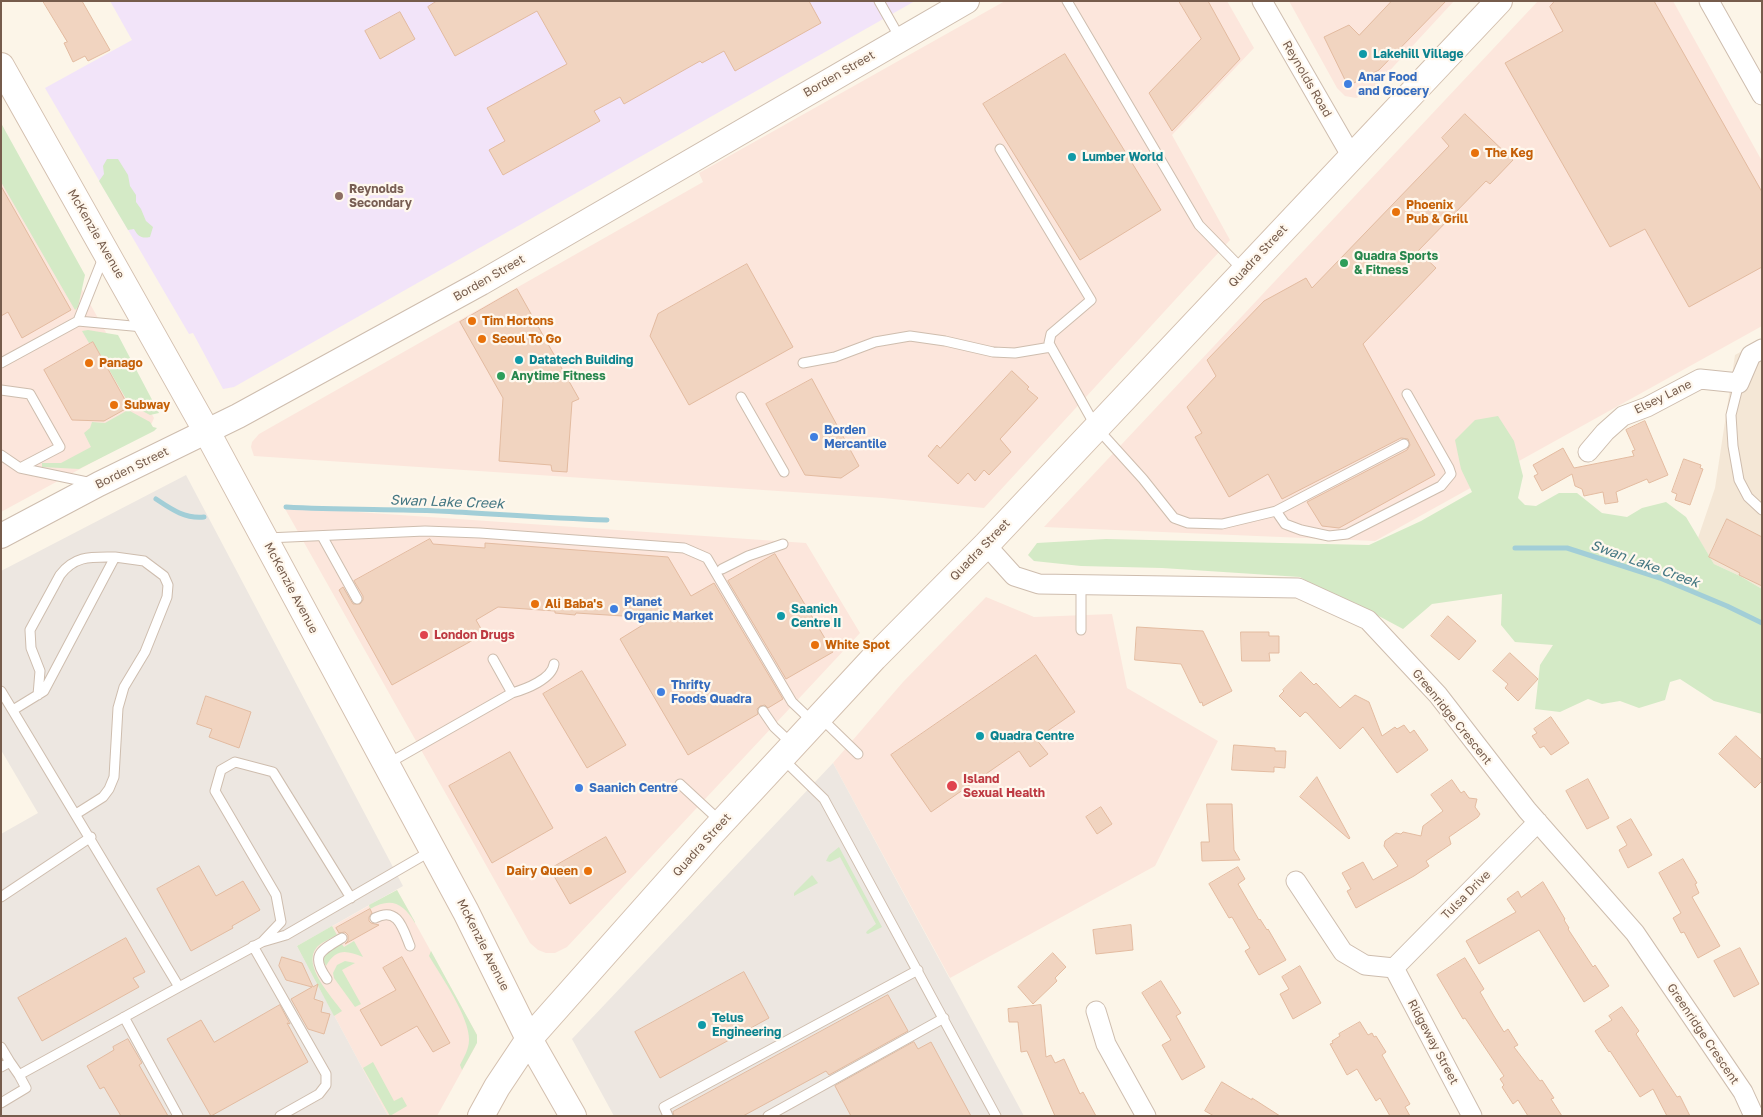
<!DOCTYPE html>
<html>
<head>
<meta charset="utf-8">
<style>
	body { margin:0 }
	#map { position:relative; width:1763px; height:1117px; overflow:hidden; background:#fcf5e8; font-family:"Golos Text",sans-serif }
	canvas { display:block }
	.frame { position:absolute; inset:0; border:2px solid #765c4c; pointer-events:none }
</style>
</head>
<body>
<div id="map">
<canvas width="1763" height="1117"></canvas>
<div class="frame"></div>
</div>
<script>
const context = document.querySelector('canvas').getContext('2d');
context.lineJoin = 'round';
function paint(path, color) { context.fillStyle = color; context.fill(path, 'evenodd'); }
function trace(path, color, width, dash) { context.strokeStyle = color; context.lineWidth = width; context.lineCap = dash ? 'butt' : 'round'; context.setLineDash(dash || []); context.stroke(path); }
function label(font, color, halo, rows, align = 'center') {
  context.font = font + ' "Golos Text",sans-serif'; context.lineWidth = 4.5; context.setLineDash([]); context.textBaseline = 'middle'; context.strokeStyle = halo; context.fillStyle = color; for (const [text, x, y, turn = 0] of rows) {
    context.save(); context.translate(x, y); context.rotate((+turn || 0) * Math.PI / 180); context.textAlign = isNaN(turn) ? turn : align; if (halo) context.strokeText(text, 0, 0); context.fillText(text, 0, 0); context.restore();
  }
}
paint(new Path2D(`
	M1762,340V589L1740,576L1714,564L1698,538L1715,488L1735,355Z`), '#f4e7d6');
paint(new Path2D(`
	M1005,1H1227L1254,48L1172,135L1230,240L984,508L883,498L254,456L251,447L252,442L259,434L703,182L699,173Z
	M1289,1H1454L1370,92L1356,98L1345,96L1337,88Z
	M1538,1H1673L1762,161V326L1375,541L1044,527Z
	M1,145L154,418L148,432L1,512Z
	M284,507L806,543L860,633L567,947L555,953H546L538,950L530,943Z
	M986,597L1034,617L1112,614L1127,688L1218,741L1155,866L950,978L833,763L903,682Z
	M397,890L477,1035L475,1047L437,1116H388L297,946Z`), '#fce6dc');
paint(new Path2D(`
	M186,475L403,886L297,946L388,1116H1V834L38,813L1,750V571Z
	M833,763L1024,1116H614L572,1039Z`), '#ede7e1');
paint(new Path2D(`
	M110,1H915L234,387L223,389L193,333L189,334L45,88L132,40Z`), '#f2e4f9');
paint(new Path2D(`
	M1,123L85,275L78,307L75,310L1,182Z
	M107,159H118L128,175L130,186L136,195V202L141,209L146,221L153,227L150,237C141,239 138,236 134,229L128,230L99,181L104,174L103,166Z
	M88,330L118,335L159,413L150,415L129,404L93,342L89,343L82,331Z
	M128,410L150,422L153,427L157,428L154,431L79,469L42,467V463H61L91,447L84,433L90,428L92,422L105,423Z
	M1498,416L1514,441L1523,476L1518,498L1525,505L1536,506L1559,493H1577L1602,513L1627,517L1642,508L1666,502L1686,517L1714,564L1740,576L1762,589V714L1714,701L1680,679L1670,682L1665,700L1639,708L1620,701L1602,704L1588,699L1560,712L1535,709L1540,665L1553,645L1515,642L1501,625L1502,594L1432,604L1403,629L1375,614L1323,591L1300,577L1162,568L1081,566L1034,561L1028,555L1037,543L1106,539L1369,545L1421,521L1472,492L1461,469L1455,440L1475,420Z
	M839,847L882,927L868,934L866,933L867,931L876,924L840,857L830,862L826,861L829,855Z
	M812,875L818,883L794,896V893Z
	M397,890L415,922V923C403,903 391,897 370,909L369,905Z
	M332,926L337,935C330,939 322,942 317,947C301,965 332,997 342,1011L334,1016L297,946Z
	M354,941L363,957C347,951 337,947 326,966L323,960L324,954L341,943L344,947Z
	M431,951L477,1035V1043L462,1070L460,1065C464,1057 469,1049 469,1040C470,1018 441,976 429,956Z
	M345,961L355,963L342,970L361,1004L355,1007L334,978L333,973L337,965Z
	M373,1062L394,1101L402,1097L407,1106L390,1116L363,1068Z`), '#d4eac6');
trace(new Path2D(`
	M156,499C171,509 185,519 204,517
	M286,507C337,510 388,509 439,511C495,514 550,518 607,520
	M1515,548H1567L1660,578L1727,606L1762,623`), '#a2ced7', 5);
const building = new Path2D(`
	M43,1H82L110,50L88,61L85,56L73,62L64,43L67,42Z
	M437,1H809L821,23L735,71L724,51L702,63L700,61L624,104L620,97L594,111L600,121L503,175L489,150L505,141L487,108L567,64L537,11L455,56L428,7Z
	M1179,1H1208L1240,59L1172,131L1149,93L1201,39Z
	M1392,1H1446L1379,70L1348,86L1324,37L1349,25L1359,35Z
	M1555,1H1654L1762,192V267L1689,307L1645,229L1610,247L1505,63L1563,31L1550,7Z
	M400,12L415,39L380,59L365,31Z
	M1065,54L1161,210L1080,260L983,104Z
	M1465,114L1513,160L1490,184L1486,181L1418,251L1436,268L1363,344L1435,475L1339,528L1322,526L1307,502L1407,450L1410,445L1408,439L1401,438L1282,499L1268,474L1229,497L1195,437L1202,433L1187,407L1216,376L1207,360L1264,301L1306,278L1312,288L1449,146L1442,138Z
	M1,186L71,310L22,338L8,312L1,316Z
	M747,264L793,347L689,405L650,336L658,314Z
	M517,289L579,399L572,402L567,472L552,471L551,465L499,461L503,398L460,322Z
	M93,342L129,407L104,421L72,420L44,370Z
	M1012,371L1029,387L1027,389L1038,398L1000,439L1011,452L989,475L984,470L975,481L968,473L958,484L928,456L937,445L940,448Z
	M812,379L859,466L841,478L805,475L766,404Z
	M1645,421L1668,475L1649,483L1647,479L1616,492L1618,502L1605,504L1603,492L1584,496L1582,489L1575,486L1572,474L1542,491L1534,476L1538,474L1533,465L1563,448L1574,468L1634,456L1632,451L1635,450L1626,430Z
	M1684,459L1701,465L1700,468L1703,469L1690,505L1675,500L1677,494L1672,492Z
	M1727,519L1762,537V586L1739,575L1740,573L1709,557Z
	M430,539L433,544L485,548V543L668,557L691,596L714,583L783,699L768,708L765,705L760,706L757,709L758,714L688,755L620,639L654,618L576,613L575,615L555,613V611L498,607L476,620L484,634L392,685L339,590L343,587L353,604H360L363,600V596L354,581Z
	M775,554L833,652L786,679L728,581Z
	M1448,616L1476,641L1459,660L1431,636Z
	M1137,627L1203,631L1232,691L1203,706L1202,702L1200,703L1181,664L1135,660Z
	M1241,632H1269V636H1279V653H1269L1270,661H1242Z
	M1510,653L1538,679L1518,701L1505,688L1508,684L1493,671Z
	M1036,655L1075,712L1036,739L1048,754L1030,767L1019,751L931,812L891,755Z
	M582,671L626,745L587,768L543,694Z
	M1301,672L1314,685L1316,683L1340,708L1355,695L1369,702L1382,736L1395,727L1397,729L1404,725L1410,733L1414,730L1428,750L1397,773L1363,727L1340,749L1307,713L1305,712L1300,717L1279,696L1284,691L1283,690Z
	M206,696L251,712L239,748L209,737L212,729L197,724Z
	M1551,717L1569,743L1551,755L1544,746L1540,748L1532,736L1537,733L1534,729Z
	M1736,736L1762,760V781L1755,788L1719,754Z
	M1234,745L1275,748V751H1286L1285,768L1274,767V772L1232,770Z
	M510,752L553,828L492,863L449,786Z
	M1317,777L1350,838L1349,839L1300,797Z
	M1588,779L1609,818L1587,829L1566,791Z
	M1452,780L1461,793L1464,791L1469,798L1477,799L1475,807L1480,814L1478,817L1449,837L1451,844L1426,861L1429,866L1414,876L1356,908L1347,891L1351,889L1342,873L1363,862L1373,880L1398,866L1384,846L1385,841L1396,833L1401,834L1403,832L1421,836L1423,826L1443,811L1431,795Z
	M1207,804H1232L1234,850L1240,860L1202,861L1201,842H1209Z
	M1101,807L1112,824L1097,834L1086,817Z
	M1631,819L1652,855L1628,868L1619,850L1627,845L1617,827Z
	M606,837L626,872L570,904L550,869Z
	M1683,859L1697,883L1695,884L1699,893L1692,897L1720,946L1698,958L1684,932L1681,933L1673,918L1681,913L1659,873Z
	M199,866L216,896L243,881L260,910L232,926L233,928L191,951L157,889Z
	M1238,867L1245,879L1238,884L1259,920L1260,919L1267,930L1268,929L1286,960L1259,975L1245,951L1250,948L1232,917L1229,918L1209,884Z
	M1543,882L1565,919L1564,920L1569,928L1568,929L1593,967L1595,965L1609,986L1584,1002L1539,930L1479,964L1466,941L1516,912L1507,899L1518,891L1521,897Z
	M370,909L372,913L369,917V921L371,923L379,925L345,944L348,941V935L345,932L339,933L336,928Z
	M1131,925L1133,950L1096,954L1093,930Z
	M126,938L145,972L133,978L139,987L42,1041L18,998Z
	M1740,948L1759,984L1734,997L1714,961Z
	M1053,953L1066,967L1055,978L1057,981L1033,1004L1018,987Z
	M282,957L302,963L313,987L318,984L314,999L323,1002L321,1012L330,1014L324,1034L308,1029L291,999L312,987L286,980L279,966Z
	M402,957L450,1043L433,1052L417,1026L381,1046L360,1010L396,990L383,968Z
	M1465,958L1484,989L1480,992L1494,1016L1504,1032L1508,1029L1518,1045L1514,1047L1540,1081L1542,1080L1554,1098L1551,1099L1562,1116H1528L1518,1100L1513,1104L1502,1087L1504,1085L1500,1079L1504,1076L1465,1018L1463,1019L1437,975Z
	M1300,966L1321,1003L1293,1019L1280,994L1289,989L1282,977Z
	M744,972L769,1018L660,1078L635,1032Z
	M1161,981L1181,1013L1176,1016L1205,1067L1182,1080L1162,1045L1171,1040L1142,993Z
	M888,995L908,1031L829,1075L826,1071L743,1116H674L673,1112Z
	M280,1005L290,1024L287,1023L308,1062L211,1116L167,1039L201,1020L214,1042Z
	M1041,1005L1046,1057L1051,1055L1055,1063L1064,1059L1080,1094L1083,1092L1096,1116H1055L1027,1051L1021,1052L1018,1022H1009L1008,1009Z
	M1622,1007L1639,1031L1636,1034L1677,1097L1680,1096L1690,1116H1667L1653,1089L1640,1097L1610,1051L1609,1052L1595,1031L1612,1020L1609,1016Z
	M1360,1022L1368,1035L1372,1033L1374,1037L1376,1036L1386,1052L1382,1055L1410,1104L1405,1107L1410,1116H1390L1380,1098L1376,1101L1357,1069L1347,1075L1330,1044L1333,1043L1332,1041L1340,1036L1339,1034Z
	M128,1039L142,1063L139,1065L168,1116H121L104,1087L100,1089L87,1066L114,1050L113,1047Z
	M914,1042L918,1049L931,1042L971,1116H851L835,1086Z
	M1222,1082L1252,1100V1098L1280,1116H1214L1205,1111Z`);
paint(building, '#f1d4c0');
trace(building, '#e3bba0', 1);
const service = new Path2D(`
	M879,1L900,38
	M1067,1L1199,225L1242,269
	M1000,149L1091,300L1051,334L1049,343L1051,347L1096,427L1143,479L1174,518L1188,523L1222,524L1276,511L1404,444
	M78,321L103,258
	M1,363L78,321L143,327
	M803,363L835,357L875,342L910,336L945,341L993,352L1015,353L1051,347
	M1739,383L1731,415L1733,446L1739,480L1748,497L1762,510
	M1,390L30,394L60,447L20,468
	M741,397L784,472
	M1,455L20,468L92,483
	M1276,511L1285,524L1301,530L1329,536L1347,534L1441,486L1451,474L1449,468L1407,394
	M322,536L357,599
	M267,538L425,531L480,533L684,548L707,558L792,702L813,722
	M722,569L748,556L783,544
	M1081,630V585
	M493,659L512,693
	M1,691L179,987L262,942L286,935L431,851
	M38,695L40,671L31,648L30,630L60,575C75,555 92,557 115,557
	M13,710L44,691L115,557L144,561L164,576L168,585L167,597L145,652L124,687L118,708L114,777L109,789L103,797L76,814
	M763,711L774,727L791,743
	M821,718L858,754
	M783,759L824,799L996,1116
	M389,763L512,693C526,689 552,679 554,664
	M680,784L720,821
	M1,897L91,837
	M375,918C398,906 403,929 410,946
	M262,942L281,922L276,895L215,791L221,770L235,762L273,772L351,898
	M253,946L326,1074V1085L319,1094L280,1116
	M327,979C310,955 320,951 342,938
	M124,1017L178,1116
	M1,1047L10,1062
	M1,1067L10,1062L19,1075L179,987
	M1,1103L26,1088L19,1075
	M668,1116L664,1107L918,970
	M768,1116L944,1018`);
const minor = new Path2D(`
	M1262,1L1352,157
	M1709,1L1762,95
	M1588,452L1605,432L1623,416L1647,407L1700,379L1739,383L1751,355L1762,349
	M986,545L1014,576L1039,584L1298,588L1368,620L1438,695L1527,810L1635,933L1743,1092L1754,1116
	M1296,881L1343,952L1365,965L1394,968
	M1394,968L1538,822
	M1394,968L1472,1116
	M1096,1011L1106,1044L1146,1116`);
const tertiary = new Path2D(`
	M1,536L99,484L238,416L481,283L967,1`);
const secondary = new Path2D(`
	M1,66L207,432L466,912L529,1039L573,1116
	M481,1116L497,1087L529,1039L710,835L874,658L986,545L1499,1`);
trace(service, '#cebdae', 11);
trace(minor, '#cebdae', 21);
trace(tertiary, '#cebdae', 26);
trace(secondary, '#d3bfae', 28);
trace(service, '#fff', 9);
trace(minor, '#fff', 19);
trace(tertiary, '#fff', 24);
trace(secondary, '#fff', 26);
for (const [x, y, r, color] of [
	[1363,54,5,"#0f9aa8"],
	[1348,84,5,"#3f7fe0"],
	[1475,153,5,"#e8710a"],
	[1072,157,5,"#0f9aa8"],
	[339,196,5,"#8d6e63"],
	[1396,212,5,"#e8710a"],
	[1344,263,5,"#2e9e5b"],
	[472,321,5,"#e8710a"],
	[482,339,5,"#e8710a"],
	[519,360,5,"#0f9aa8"],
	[89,363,5,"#e8710a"],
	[501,376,5,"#2e9e5b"],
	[114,405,5,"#e8710a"],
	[814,437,5,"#3f7fe0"],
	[535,604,5,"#e8710a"],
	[614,609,5,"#3f7fe0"],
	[781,616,5,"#0f9aa8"],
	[424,635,5,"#e0444e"],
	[815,645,5,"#e8710a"],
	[661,692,5,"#3f7fe0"],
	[980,736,5,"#0f9aa8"],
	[952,786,6,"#e0444e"],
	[579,788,5,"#3f7fe0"],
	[588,871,5,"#e8710a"],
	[702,1025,5,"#0f9aa8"]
]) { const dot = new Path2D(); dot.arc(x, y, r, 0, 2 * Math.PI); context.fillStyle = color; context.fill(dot); trace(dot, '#fff8ee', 2); }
label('bold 12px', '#0d838f', '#fff8ee', [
	["Lakehill Village",1373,54],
	["Lumber World",1082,157],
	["Datatech Building",529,360],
	["Saanich",791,609],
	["Centre II",791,623],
	["Quadra Centre",990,736],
	["Telus",712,1018],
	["Engineering",712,1032]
], 'left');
label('12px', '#765c4c', '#fff8ee', [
	["Borden Street",839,74,-30],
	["Reynolds Road",1307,79,60],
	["McKenzie Avenue",96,234,60],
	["Quadra Street",1258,256,-47],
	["Borden Street",489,278,-30],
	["Elsey Lane",1663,397,-26],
	["Borden Street",132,468,-26],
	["Quadra Street",980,550,-46],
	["McKenzie Avenue",291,588,62],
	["Greenridge Crescent",1452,717,51],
	["Quadra Street",702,845,-48],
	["Tulsa Drive",1466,895,-45],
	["McKenzie Avenue",483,945,63],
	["Greenridge Crescent",1703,1034,56],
	["Ridgeway Street",1433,1042,62]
]);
label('bold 12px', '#366cbe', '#fff8ee', [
	["Anar Food",1358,77],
	["and Grocery",1358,91],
	["Borden",824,430],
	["Mercantile",824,444],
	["Planet",624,602],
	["Organic Market",624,616],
	["Thrifty",671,685],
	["Foods Quadra",671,699],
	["Saanich Centre",589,788]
], 'left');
label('bold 12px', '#c56008', '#fff8ee', [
	["The Keg",1485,153],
	["Phoenix",1406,205],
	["Pub & Grill",1406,219],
	["Tim Hortons",482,321],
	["Seoul To Go",492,339],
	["Panago",99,363],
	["Subway",124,405],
	["Ali Baba's",545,604],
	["White Spot",825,645],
	["Dairy Queen",578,871,"right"]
], 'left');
label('bold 12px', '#785e54', '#fff8ee', [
	["Reynolds",349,189],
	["Secondary",349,203]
], 'left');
label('bold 12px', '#27864d', '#fff8ee', [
	["Quadra Sports",1354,256],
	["& Fitness",1354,270],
	["Anytime Fitness",511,376]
], 'left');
label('bold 12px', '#be3a42', '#fff8ee', [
	["London Drugs",434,635],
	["Island",963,779],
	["Sexual Health",963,793]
], 'left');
label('italic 14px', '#437682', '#fff8ee', [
	["Swan Lake Creek",447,502,2],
	["Swan Lake Creek",1645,564,20]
]);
</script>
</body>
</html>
